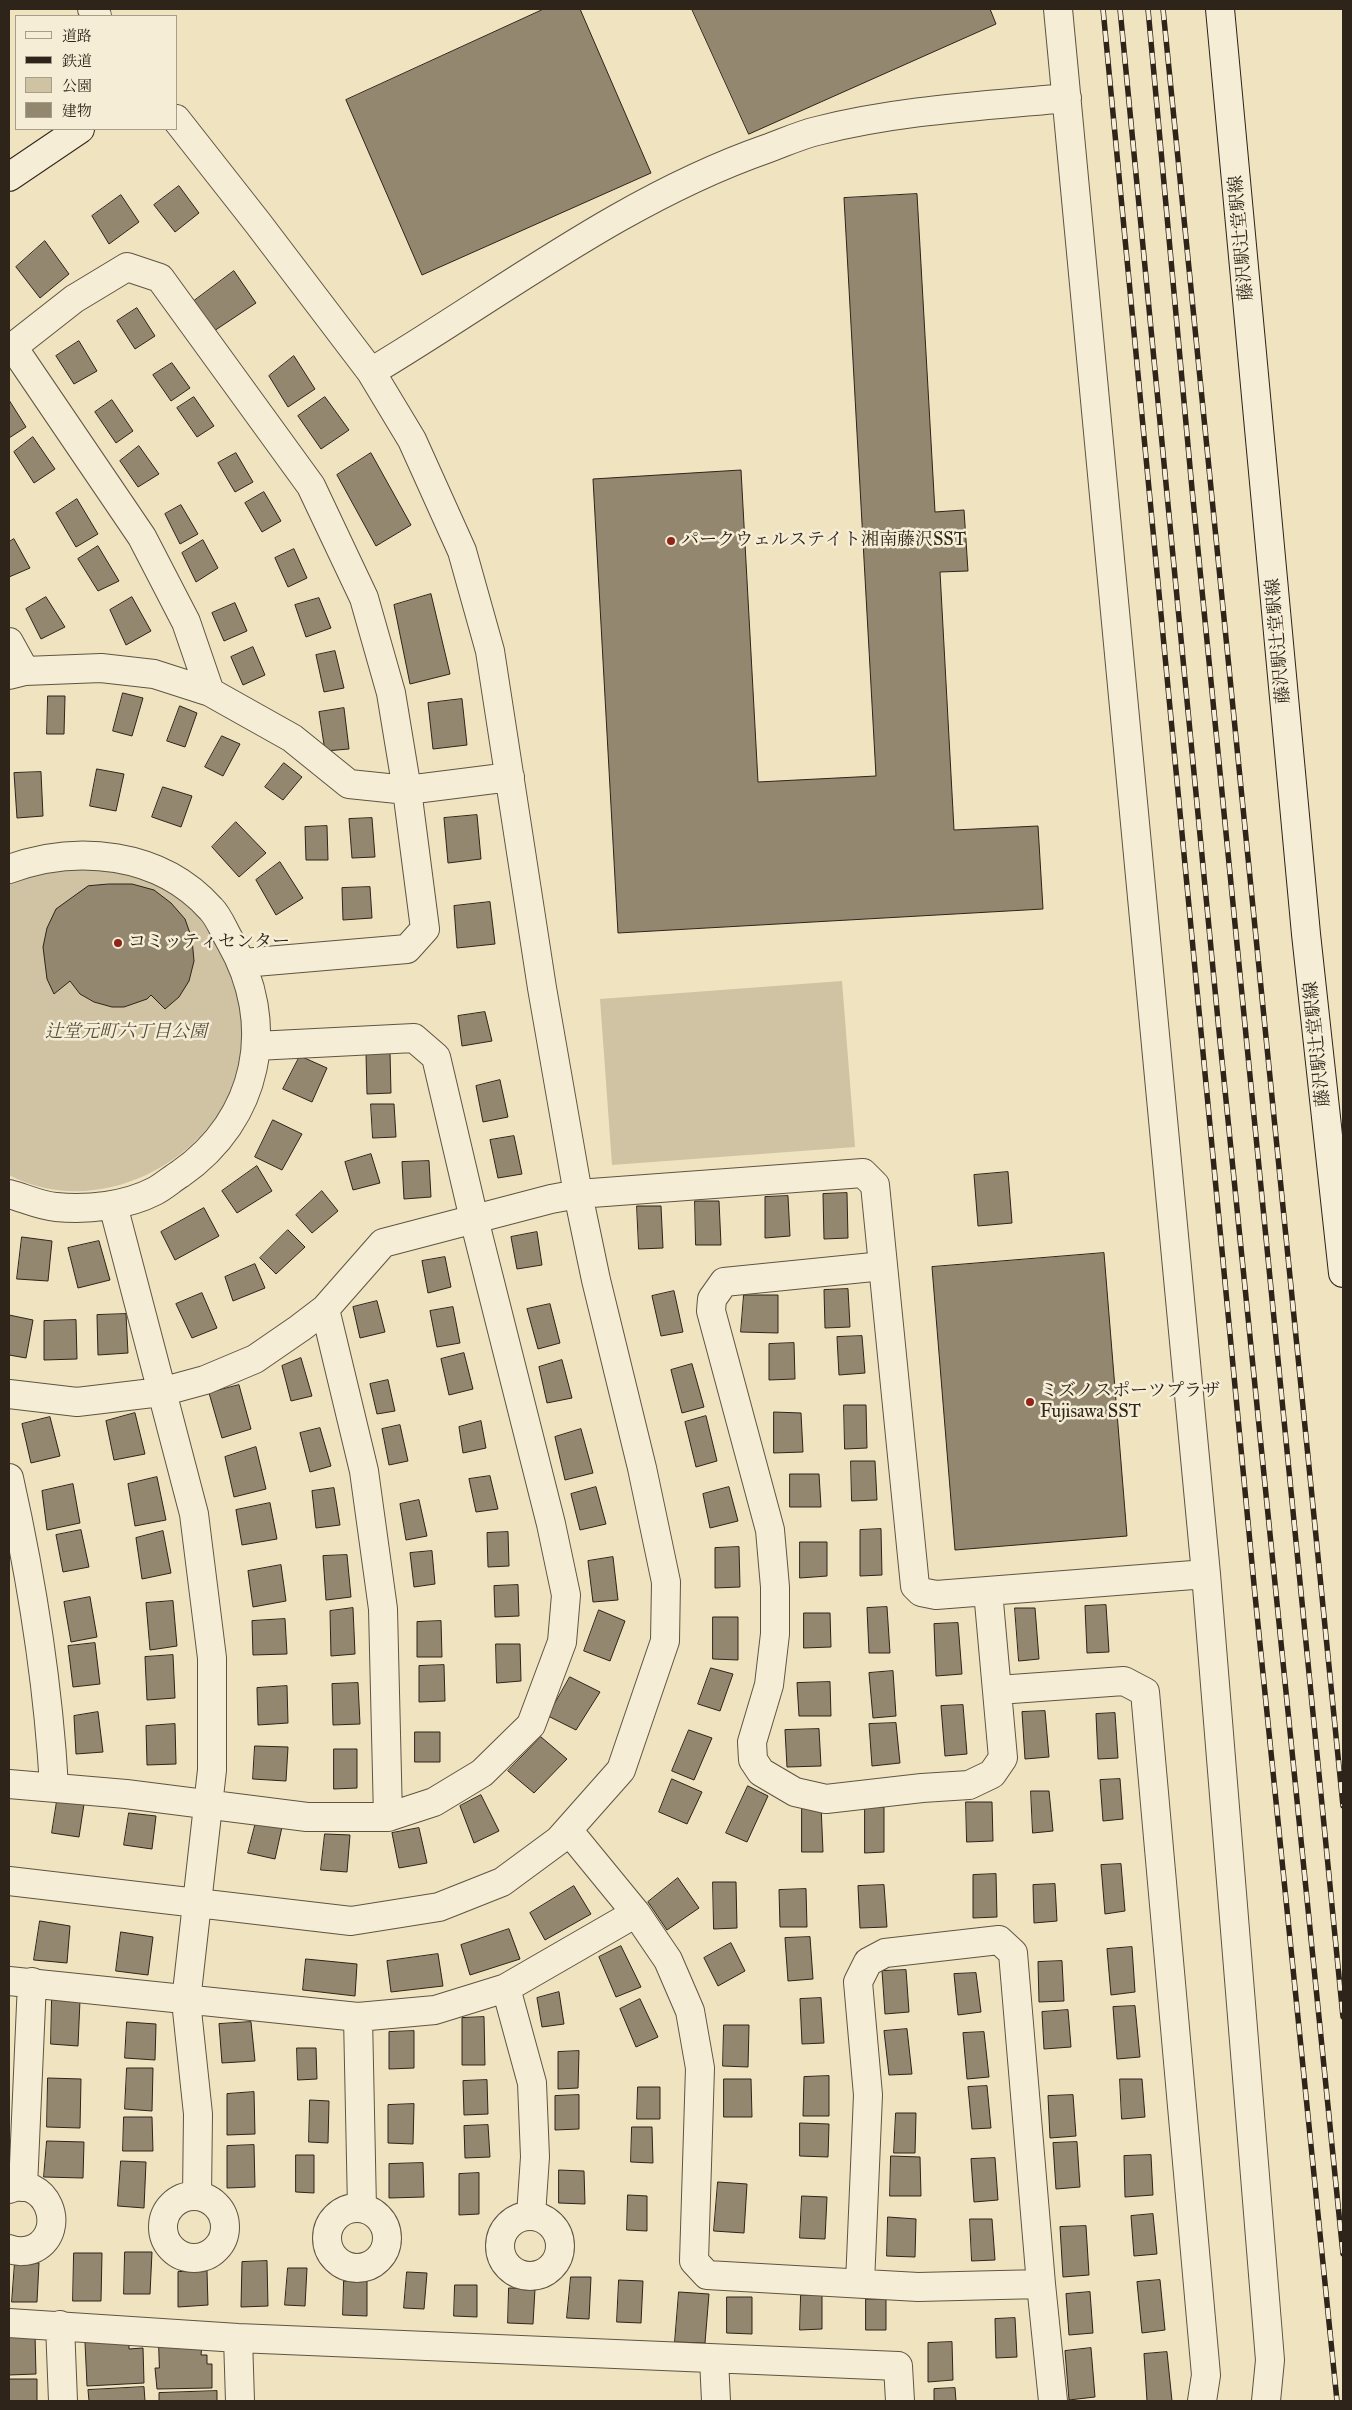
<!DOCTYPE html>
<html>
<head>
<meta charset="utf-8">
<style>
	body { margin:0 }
	#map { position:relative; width:1352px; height:2410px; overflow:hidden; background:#f0e3bf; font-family:"IM FELL Great Primer","Noto Serif JP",serif }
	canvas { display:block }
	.frame { position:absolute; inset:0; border:10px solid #2f241a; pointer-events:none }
	.legend { position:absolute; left:15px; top:15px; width:162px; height:115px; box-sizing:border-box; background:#f5edd5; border:1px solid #a69d8a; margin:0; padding:6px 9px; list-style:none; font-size:15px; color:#2f241a }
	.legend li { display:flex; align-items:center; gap:10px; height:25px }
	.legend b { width:25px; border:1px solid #a69d8a }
</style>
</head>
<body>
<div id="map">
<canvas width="1352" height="2410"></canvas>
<div class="frame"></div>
<ul class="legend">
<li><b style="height:6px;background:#f5edd5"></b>道路</li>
<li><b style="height:6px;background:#2f241a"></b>鉄道</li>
<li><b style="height:14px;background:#cfc3a3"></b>公園</li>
<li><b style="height:14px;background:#938770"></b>建物</li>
</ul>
</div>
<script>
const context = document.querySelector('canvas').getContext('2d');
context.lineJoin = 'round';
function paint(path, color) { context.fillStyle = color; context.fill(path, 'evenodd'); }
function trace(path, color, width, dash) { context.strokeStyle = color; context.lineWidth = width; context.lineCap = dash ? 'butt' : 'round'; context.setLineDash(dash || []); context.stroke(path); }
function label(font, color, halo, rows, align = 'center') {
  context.font = font + ' "IM FELL Great Primer","Noto Serif JP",serif'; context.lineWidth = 5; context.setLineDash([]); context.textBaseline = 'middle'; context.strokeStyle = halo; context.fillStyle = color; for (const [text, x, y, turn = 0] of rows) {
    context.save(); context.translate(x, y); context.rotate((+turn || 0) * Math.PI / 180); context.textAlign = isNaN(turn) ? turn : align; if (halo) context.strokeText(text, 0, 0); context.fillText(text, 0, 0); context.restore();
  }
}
paint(new Path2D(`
	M100,865C125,871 153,878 174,893C232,936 260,1022 233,1090C227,1105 215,1119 205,1131C157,1185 76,1210 9,1175V881L23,875Z
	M842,981L855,1147L612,1165L600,999Z`), '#cfc3a3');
const building = new Path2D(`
	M544,9H580L651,173L422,275L346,100Z
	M692,9H990L996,24L749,134Z
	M179,186L199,213L175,232L154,205Z
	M917,194L935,512L964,510L968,571L940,572L954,830L1038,826L1043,909L618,933L593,479L741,470L758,782L876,776L844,198Z
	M121,195L139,222L109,244L92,216Z
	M45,241L69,274L40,298L16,267Z
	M234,271L256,303L214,331L194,301Z
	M137,308L155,336L135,349L117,321Z
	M79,341L97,371L74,384L56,356Z
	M294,356L315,389L288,407L269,376Z
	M172,363L190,388L171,401L153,375Z
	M194,397L214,426L197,437L177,408Z
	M325,397L349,430L321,449L298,416Z
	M9,400L26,427L9,438Z
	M112,400L133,431L116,443L95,412Z
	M33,437L55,469L34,483L14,452Z
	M139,446L159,474L138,487L120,461Z
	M236,453L253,482L235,492L218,463Z
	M371,453L411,525L376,546L337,475Z
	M264,492L281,521L262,532L245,503Z
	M77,499L98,534L76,547L56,513Z
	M181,505L198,534L180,544L165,514Z
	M14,539L30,568L9,577V542Z
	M203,540L218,568L196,582L182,553Z
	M98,546L119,581L98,591L78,559Z
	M294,549L307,578L288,587L275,558Z
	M431,594L450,674L410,684L394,605Z
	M46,597L65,627L41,639L26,609Z
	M132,597L151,631L126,645L110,610Z
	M319,598L331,628L306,637L295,605Z
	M235,603L247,631L224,641L212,613Z
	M253,647L265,675L243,685L231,657Z
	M335,651L344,688L324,692L316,655Z
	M123,693L143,698L132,736L113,731Z
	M48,696H65L64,734H47Z
	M462,699L467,745L433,749L428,703Z
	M180,706L197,713L185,747L167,741Z
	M344,708L349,749L325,751L319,712Z
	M222,736L240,744L223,776L205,767Z
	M284,763L302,777L283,800L265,787Z
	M97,769L124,774L116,811L90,806Z
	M41,772L43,816L17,818L14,773Z
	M163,787L192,796L181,827L152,817Z
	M477,815L481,859L448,863L444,818Z
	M372,818L375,857L352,858L349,819Z
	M236,822L266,853L239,877L212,847Z
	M327,826L328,860H306L305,827Z
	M280,862L303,898L276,915L256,880Z
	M109,884H132L154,890L171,903L185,919L192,939L194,961L189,981L179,997L165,1009L151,995L147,999L124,1007H112L94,1002L80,994L70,981L54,994L47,979L43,947L47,928L56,909L88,886Z
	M370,887L372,918L343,920L342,888Z
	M490,902L495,944L457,948L454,906Z
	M485,1012L492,1041L462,1046L458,1016Z
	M390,1052L391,1093L367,1094L366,1053Z
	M300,1056L327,1068L312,1102L283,1089Z
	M500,1080L508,1117L483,1122L476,1086Z
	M371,1104H394L396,1137L373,1138Z
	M273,1120L302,1134L282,1170L255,1157Z
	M514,1136L522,1174L498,1178L490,1140Z
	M371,1154L380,1183L353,1190L345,1162Z
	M429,1161L431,1197L404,1199L402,1162Z
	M257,1166L272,1191L237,1213L222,1191Z
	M1008,1172L1012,1223L978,1226L974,1175Z
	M322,1191L338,1211L312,1233L296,1215Z
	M847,1193L848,1238L824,1239L823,1194Z
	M788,1196L790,1236L765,1238V1197Z
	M695,1201H719L721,1245H696Z
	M637,1206H661L663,1248L639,1249Z
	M204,1208L219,1236L175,1260L161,1232Z
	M288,1230L305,1247L276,1274L260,1258Z
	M537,1232L542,1265L517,1269L511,1237Z
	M22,1237L52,1241L48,1281L17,1279Z
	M99,1241L110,1280L78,1288L68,1248Z
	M1104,1253L1127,1536L955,1550L932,1267Z
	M445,1257L451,1287L428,1293L422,1261Z
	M255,1264L265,1288L233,1301L225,1277Z
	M848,1289L850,1327L825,1328L824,1290Z
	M674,1291L683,1332L661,1336L652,1296Z
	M202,1293L217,1328L192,1338L176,1304Z
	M744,1295H778V1333L741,1332Z
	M377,1301L385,1332L360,1338L353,1307Z
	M550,1304L560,1343L538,1349L527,1309Z
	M453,1307L460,1343L437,1347L430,1311Z
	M126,1314L128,1353L98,1355L97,1315Z
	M9,1315L33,1320L26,1358L9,1355Z
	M76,1320L77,1359L44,1360V1321Z
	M862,1336L865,1373L839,1375L837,1337Z
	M794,1343L795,1379L769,1380V1344Z
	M464,1353L473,1389L449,1395L441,1359Z
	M301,1358L312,1396L291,1401L282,1366Z
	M562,1360L572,1398L547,1403L539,1367Z
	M692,1364L704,1407L682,1413L671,1370Z
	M388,1380L395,1411L377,1414L370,1384Z
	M239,1385L251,1429L222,1438L209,1393Z
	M844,1405H866L867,1448L845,1449Z
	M774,1412L801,1413L803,1452L774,1453Z
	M135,1413L145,1454L114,1460L106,1421Z
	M706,1416L717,1461L696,1467L685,1422Z
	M50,1417L60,1456L31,1463L22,1424Z
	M481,1421L486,1448L463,1453L459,1427Z
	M400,1425L408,1461L389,1465L382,1429Z
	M320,1428L331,1466L310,1472L300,1433Z
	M581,1429L593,1473L565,1480L555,1437Z
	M256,1447L266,1489L234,1497L225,1457Z
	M851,1461H875L877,1500L852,1501Z
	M790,1474H819L821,1507H790Z
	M490,1476L498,1509L476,1512L469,1479Z
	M157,1477L166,1520L135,1526L128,1484Z
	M73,1484L80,1523L47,1530L42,1491Z
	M596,1487L606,1524L580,1530L571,1494Z
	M729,1487L738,1521L710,1528L703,1494Z
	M334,1488L340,1525L316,1528L312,1491Z
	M419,1500L427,1536L406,1540L400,1504Z
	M270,1503L277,1539L242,1545L236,1510Z
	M881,1529L882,1575L860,1576V1530Z
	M81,1530L89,1567L63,1572L56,1535Z
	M163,1531L171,1573L142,1579L136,1538Z
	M508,1532L509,1566L488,1567L487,1533Z
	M800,1542H827V1576L800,1578Z
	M739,1547L740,1587L715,1588V1548Z
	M432,1551L435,1584L414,1587L410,1553Z
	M347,1555L351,1597L326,1600L323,1556Z
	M613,1557L618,1600L593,1602L588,1561Z
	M281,1565L286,1601L253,1607L248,1571Z
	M518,1585L519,1616L495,1617L494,1586Z
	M90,1597L97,1637L71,1642L64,1602Z
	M173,1601L177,1646L150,1650L146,1603Z
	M1106,1605L1109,1652L1087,1653L1085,1606Z
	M887,1607L890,1653H869L867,1608Z
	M353,1608L355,1654L331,1656L330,1611Z
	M1015,1608H1035L1039,1659L1019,1661Z
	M599,1610L625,1621L610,1661L584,1651Z
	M804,1613H830L831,1647L804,1648Z
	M713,1617H738V1660L713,1659Z
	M285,1619L287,1654L253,1655L252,1621Z
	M441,1621L442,1657H417V1622Z
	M958,1623L962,1674L936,1676L934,1624Z
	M95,1643L100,1684L73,1687L68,1646Z
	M496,1644H520L521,1681L497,1683Z
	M173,1655L175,1698L147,1700L145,1657Z
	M444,1665L445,1701L419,1702V1666Z
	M711,1668L733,1674L720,1711L698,1704Z
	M893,1671L896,1716L873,1718L869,1673Z
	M570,1677L600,1692L576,1730L548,1716Z
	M830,1682L831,1716H799L797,1683Z
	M358,1683L360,1724L333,1725L332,1684Z
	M287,1686L288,1723L258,1725L257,1688Z
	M963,1705L967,1754L945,1756L941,1706Z
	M1045,1711L1049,1757L1025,1759L1022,1712Z
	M98,1712L103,1752L76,1754L74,1716Z
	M1115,1713L1118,1758L1098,1759L1096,1714Z
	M896,1723L900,1763L872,1766L869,1724Z
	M175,1724L176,1764L147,1765L146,1726Z
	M819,1729L821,1766L787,1767L785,1730Z
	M689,1730L712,1738L694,1780L672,1771Z
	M415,1732H440V1762H415Z
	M541,1737L567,1759L534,1793L508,1771Z
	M255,1746L288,1747L286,1781L253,1779Z
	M334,1749H357V1788L334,1789Z
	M672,1779L702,1792L687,1824L659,1812Z
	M1120,1779L1123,1819L1103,1821L1100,1780Z
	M748,1786L768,1796L747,1842L726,1833Z
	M1031,1791H1049L1053,1831L1033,1833Z
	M481,1795L499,1831L474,1843L460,1806Z
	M57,1801L84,1804L79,1837L52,1833Z
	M966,1802H992L993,1841L967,1842Z
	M802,1805H821L823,1852H802Z
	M865,1807H884V1852L865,1853Z
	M129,1813L156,1816L152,1849L124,1845Z
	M256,1822L282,1827L275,1859L248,1853Z
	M419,1828L427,1863L399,1868L392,1833Z
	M325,1834L350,1835L347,1872L321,1870Z
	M1121,1864L1125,1911L1105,1914L1101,1865Z
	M996,1874L997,1917L973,1918V1875Z
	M678,1878L699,1908L667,1930L648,1902Z
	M713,1882H736L737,1928L714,1929Z
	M1055,1884L1057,1921L1034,1923L1033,1885Z
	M884,1885L887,1927L860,1928L858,1886Z
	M574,1886L591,1914L545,1940L530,1913Z
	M806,1889L807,1927H780L779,1890Z
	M40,1921L70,1926L67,1963L34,1960Z
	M509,1929L520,1959L470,1975L461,1945Z
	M121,1932L153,1937L148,1975L116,1971Z
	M810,1937L813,1979L788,1981L785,1938Z
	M731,1943L745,1971L718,1986L704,1958Z
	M621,1946L641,1987L616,1997L599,1957Z
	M1132,1947L1135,1992L1111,1995L1107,1949Z
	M438,1954L443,1986L391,1992L387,1961Z
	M306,1959L357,1964L355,1996L303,1990Z
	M1062,1961L1064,2001L1039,2002L1038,1962Z
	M906,1970L909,2012L885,2014L882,1971Z
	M976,1973L981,2012L958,2015L954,1974Z
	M559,1992L564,2024L542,2027L537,1998Z
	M52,1998L80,2000L78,2046L51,2044Z
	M821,1998L824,2043L802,2044L800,1999Z
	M640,1999L658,2037L636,2047L620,2009Z
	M1135,2006L1140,2057L1117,2059L1113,2007Z
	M1068,2010L1071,2047L1044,2049L1042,2012Z
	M484,2017L485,2065H462V2018Z
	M127,2022L156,2024L155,2060L125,2058Z
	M251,2022L255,2061L222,2063L219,2024Z
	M724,2025H749L748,2067L723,2066Z
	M907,2029L912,2074L889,2075L884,2031Z
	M414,2031V2068L389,2069V2032Z
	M984,2032L989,2077L967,2079L963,2033Z
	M297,2048H316L317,2079L298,2080Z
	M579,2051L578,2088L558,2089V2052Z
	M127,2068H153L152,2111L125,2109Z
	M829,2076V2116H803L804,2077Z
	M48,2078L81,2079L80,2128L47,2127Z
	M724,2079H751L752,2117H724Z
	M1120,2079H1142L1145,2117L1122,2119Z
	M487,2080L488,2114L464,2115L463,2081Z
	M987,2086L991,2128L972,2129L968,2087Z
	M638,2087H660V2119H637Z
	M254,2092L255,2134L227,2135V2094Z
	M579,2095V2129L555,2130V2096Z
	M1073,2095L1076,2136L1050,2138L1048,2096Z
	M310,2100L329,2101L328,2143L309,2142Z
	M414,2104L413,2144L388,2143V2105Z
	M896,2113H916L915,2153H894Z
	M124,2117H152L153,2151H123Z
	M800,2123L829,2124L828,2157L800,2156Z
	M488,2125L490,2157L465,2158L464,2126Z
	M632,2127H652L653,2163L631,2162Z
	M47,2141L84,2142L83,2178L44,2177Z
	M1077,2142L1080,2187L1056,2189L1053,2143Z
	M254,2145L255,2187L227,2188V2146Z
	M296,2155H314V2193L296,2192Z
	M1151,2155L1153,2195L1125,2197L1124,2156Z
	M891,2156L920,2157L921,2196H890Z
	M995,2158L998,2200L974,2202L971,2159Z
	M121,2161L146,2162L144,2208L118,2206Z
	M423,2163L424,2197L389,2198V2164Z
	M559,2170L584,2171L585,2204L559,2203Z
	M479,2173V2214L459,2215V2174Z
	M718,2182L747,2184L744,2233L714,2231Z
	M628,2195L647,2196V2231L627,2230Z
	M802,2196L827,2197L825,2239L800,2238Z
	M1153,2214L1157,2254L1134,2256L1131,2216Z
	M888,2217L916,2219L915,2257L887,2256Z
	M970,2219H992L995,2260L972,2261Z
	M1086,2226L1089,2275L1063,2277L1060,2227Z
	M125,2252H152L150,2294H124Z
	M74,2253H102L101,2301H73Z
	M267,2261L268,2306L241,2307L242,2262Z
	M15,2262L39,2263L37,2302H12Z
	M288,2268H307L305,2306L285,2305Z
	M207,2271L208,2305L178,2307V2272Z
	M407,2272L427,2273L424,2309L404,2308Z
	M571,2277H591L589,2319L567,2318Z
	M619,2280L643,2281L641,2323L617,2322Z
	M1160,2280L1165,2330L1142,2333L1137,2282Z
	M344,2281H367V2316L343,2315Z
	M455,2285H477V2317L454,2316Z
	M509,2288L535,2289L533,2324L508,2323Z
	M679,2292L709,2294L705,2343L675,2342Z
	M1090,2292L1093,2333L1069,2335L1066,2294Z
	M801,2295H822V2329L800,2330Z
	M727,2297H752V2334L727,2333Z
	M866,2299H886V2330H866Z
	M1015,2318L1017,2357L996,2358L995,2319Z
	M9,2335H35L36,2374L9,2375Z
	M129,2341V2349L143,2348L144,2383L87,2386L85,2342Z
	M952,2342L953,2380L928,2382V2343Z
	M159,2345H202L201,2355H207V2364H212V2388L157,2389L155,2368H159Z
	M1091,2348L1095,2397L1069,2400L1065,2351Z
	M1167,2352L1172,2401H1147L1144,2354Z
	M9,2379H37V2401H9Z
	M144,2387L145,2401H89L88,2390Z
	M955,2388L956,2401H934V2389Z
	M217,2391V2401H159V2393Z`);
paint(building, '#938770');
trace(building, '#2f241a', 1);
const street = new Path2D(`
	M92,9L97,16
	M1058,9L1206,1574L1270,2360L1266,2401
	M13,347L142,537L186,622L210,692
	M9,350L74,299L127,267L160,278L311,486L364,598L391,693L407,790L425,929L407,949L243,963
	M371,372C500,295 623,199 766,149C783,143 800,135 817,131C899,110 983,106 1067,98
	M9,642L25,671
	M9,675L25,671L101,668L154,674L210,692L292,738L349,784L407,790L510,777
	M9,869C77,844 160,852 211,909C219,917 224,931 230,941C278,1024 259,1119 180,1174C172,1179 164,1186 155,1191C126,1206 88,1210 56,1207C41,1206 24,1198 9,1194
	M113,1205L194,1514L212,1658V1770L186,2001L198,2114L197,2196
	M883,1266L724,1282L712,1299L711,1311L770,1530L775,1587V1634L769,1685L752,1742L753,1760L761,1772L795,1792L826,1799L922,1788L969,1785L992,1774L1003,1758L988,1591
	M325,1309L364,1471L383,1609L388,1817
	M9,1394L77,1402L161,1392L205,1380L255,1359L300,1328L325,1309L383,1243L551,1199L578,1194L863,1173L875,1185L915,1586L921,1592L936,1595L1206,1574
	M9,1478C32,1581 48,1681 54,1786
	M998,1690L1124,1681L1145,1692L1206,2375L1202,2401
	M9,1784L126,1794L307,1817H388L434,1802L482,1773L531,1725L562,1642L566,1595L551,1524L474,1219L436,1057L414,1038L256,1046
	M568,1830L636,1913L668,1960L690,2011L700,2068L694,2261L707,2275L918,2287L1041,2284L1053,2401
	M9,1881L351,1921L439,1907L502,1882L559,1840L621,1770L665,1641L666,1582L642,1468L596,1280L578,1194L542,988L490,651L462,551L412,440L371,372L257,222L176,119
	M9,1981L358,2017L435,2010L506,1988L636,1913
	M506,1988L532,2083L535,2157L531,2215
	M358,2017L362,2208
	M23,2187L32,1982
	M9,2189C45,2174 69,2229 35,2248C27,2252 17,2252 9,2249
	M163 2227a31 31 0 1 1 62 0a31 31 0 1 1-62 0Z
	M327 2238a30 30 0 1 1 60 0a30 30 0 1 1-60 0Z
	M500 2246a30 30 0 1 1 60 0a30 30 0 1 1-60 0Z
	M860,2283L868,2095L858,1982L868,1962L885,1953L999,1940L1013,1953L1041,2284
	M9,2323L238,2338L898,2366L900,2401
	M60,2325L63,2401
	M238,2338L240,2401
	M714,2359L716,2401`);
const secondary = new Path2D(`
	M1220,9L1306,934L1343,1273
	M9,177L80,129`);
trace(street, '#5f5443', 30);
trace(secondary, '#2f241a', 30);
trace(street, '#f5edd5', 28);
trace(secondary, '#f5edd5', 28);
const rail = new Path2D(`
	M1103,9L1255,1595L1337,2401
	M1120,9L1219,1031L1343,2254
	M1148,9L1192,489L1343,2017
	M1163,9L1343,1806`);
trace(rail, '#2f241a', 5.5);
trace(rail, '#f5edd5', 4, [11]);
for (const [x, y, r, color] of [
	[671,541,5,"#8f2418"],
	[118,943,5,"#8f2418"],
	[1030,1402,5,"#8f2418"]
]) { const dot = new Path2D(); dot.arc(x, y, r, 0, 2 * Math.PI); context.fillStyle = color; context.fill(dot); trace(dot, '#f5edd5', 2); }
label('18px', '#2f241a', '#f5edd5', [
	["藤沢駅辻堂駅線",1242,238,-95],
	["藤沢駅辻堂駅線",1279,641,-95],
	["藤沢駅辻堂駅線",1318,1044,-96]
]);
label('18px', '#2f241a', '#f5edd5', [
	["パークウェルステイト湘南藤沢SST",681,541],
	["コミッティセンター",128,943],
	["ミズノスポーツプラザ",1040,1392],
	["Fujisawa SST",1040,1413]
], 'left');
label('italic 18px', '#574c3c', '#f5edd5', [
	["辻堂元町六丁目公園",126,1033]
]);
</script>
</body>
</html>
